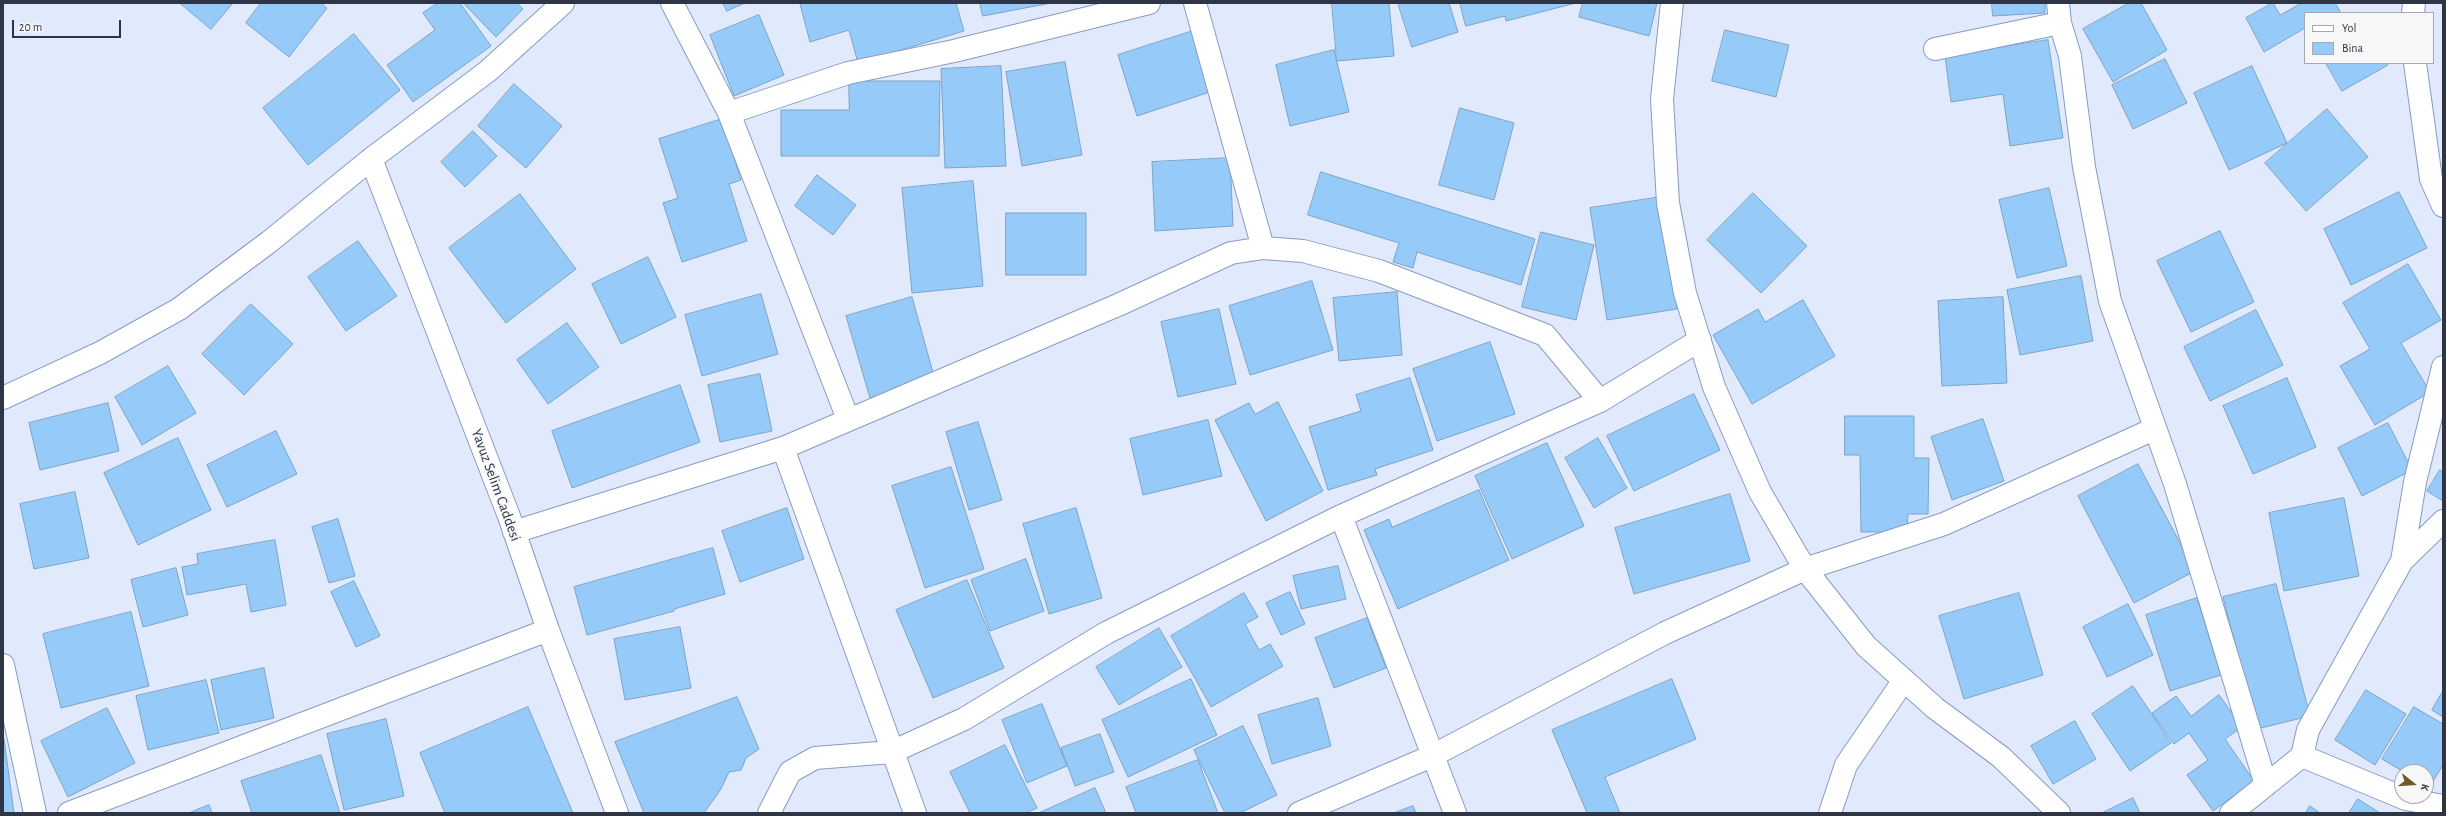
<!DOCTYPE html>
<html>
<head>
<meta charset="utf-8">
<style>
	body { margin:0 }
	#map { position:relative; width:2446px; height:816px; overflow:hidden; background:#e1eafd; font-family:"Alegreya Sans",sans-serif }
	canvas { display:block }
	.frame { position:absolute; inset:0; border:4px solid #2d3546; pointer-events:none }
	.legend { position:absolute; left:2304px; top:12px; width:130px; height:52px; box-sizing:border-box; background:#f7f7f7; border:1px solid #a6a9b0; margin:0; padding:5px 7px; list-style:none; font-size:12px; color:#2d3546 }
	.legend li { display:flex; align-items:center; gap:8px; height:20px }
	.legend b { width:20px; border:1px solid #a6a9b0 }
	.north { position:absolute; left:2394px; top:764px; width:40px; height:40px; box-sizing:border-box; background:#f7f7f7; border:1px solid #a6a9b0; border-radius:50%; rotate:107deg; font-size:11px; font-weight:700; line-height:16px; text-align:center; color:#2d3546 }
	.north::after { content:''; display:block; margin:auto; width:14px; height:18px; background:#6f5929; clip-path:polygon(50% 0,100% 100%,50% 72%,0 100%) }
	.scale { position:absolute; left:12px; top:20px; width:109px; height:18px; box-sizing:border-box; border:2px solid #2d3546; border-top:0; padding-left:5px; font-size:12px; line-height:14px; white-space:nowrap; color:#2d3546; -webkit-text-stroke:3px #f7f7f7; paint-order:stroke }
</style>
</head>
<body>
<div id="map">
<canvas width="2446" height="816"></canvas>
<div class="frame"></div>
<ul class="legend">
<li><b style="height:5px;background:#fff"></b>Yol</li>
<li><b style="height:11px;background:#96cbf9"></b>Bina</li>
</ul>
<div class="north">K</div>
<div class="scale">20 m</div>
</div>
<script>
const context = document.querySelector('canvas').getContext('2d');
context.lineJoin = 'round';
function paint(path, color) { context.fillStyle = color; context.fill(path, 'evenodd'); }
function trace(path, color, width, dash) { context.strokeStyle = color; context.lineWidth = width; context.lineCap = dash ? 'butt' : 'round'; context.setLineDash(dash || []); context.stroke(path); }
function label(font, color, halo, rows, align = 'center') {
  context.font = font + ' "Alegreya Sans",sans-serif'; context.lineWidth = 3; context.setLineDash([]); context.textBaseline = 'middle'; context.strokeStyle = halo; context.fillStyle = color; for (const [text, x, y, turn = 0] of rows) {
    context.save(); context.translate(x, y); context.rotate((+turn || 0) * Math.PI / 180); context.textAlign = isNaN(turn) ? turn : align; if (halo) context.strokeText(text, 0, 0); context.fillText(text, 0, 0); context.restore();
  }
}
const building = new Path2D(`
	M180,3H233L211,29Z
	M261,3H321L327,8L289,57L246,23Z
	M438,3H460L491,46L413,102L387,65L435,30L423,13Z
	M468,3H517L523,9L496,37L465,5Z
	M723,3H745L727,11Z
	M804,3H956L964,31L858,63L849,30L810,42L800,4Z
	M980,3H1051L983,16Z
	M1332,3H1389L1394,56L1337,61Z
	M1398,3H1449L1458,32L1412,47Z
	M1460,3H1576L1506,21L1505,16L1466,26Z
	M1583,3H1657L1649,36L1579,17Z
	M1992,3H2045V13L1993,16Z
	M2129,3H2141L2167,50L2113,82L2083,29Z
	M2273,3L2280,15L2302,3H2335L2341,13H2305V28L2264,52L2246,18Z
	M759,15L784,75L734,96L710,35Z
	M1725,30L1789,45L1776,97L1712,81Z
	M1193,31L1213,91L1137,116L1118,55Z
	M354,34L400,90L308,165L263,108Z
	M2048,40L2063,138L2010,146L2003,94L1951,102L1945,56Z
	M1334,50L1349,112L1290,126L1276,65Z
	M2165,59L2187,103L2133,129L2112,85Z
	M1065,62L1082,155L1022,166L1006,72Z
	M2326,63H2386L2388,65L2342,91Z
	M1001,66L1006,166L945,168L941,69Z
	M2252,66L2287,143L2229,170L2194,93Z
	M849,81H940L939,156H781V110H849Z
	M514,84L562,126L526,168L478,126Z
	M1460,108L1514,123L1494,200L1439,185Z
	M2327,109L2368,157L2306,211L2265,163Z
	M722,119L741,180L729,184L747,241L682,262L663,203L678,198L659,139Z
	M473,131L497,156L465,187L441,162Z
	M1230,158L1233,226L1155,231L1152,162Z
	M1321,172L1535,239L1521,285L1417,252L1413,268L1393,262L1399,243L1308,215Z
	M817,175L856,205L833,235L795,206Z
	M973,181L983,286L912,293L902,188Z
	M2049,188L2067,266L2017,278L1999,200Z
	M2399,192L2427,248L2351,285L2324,229Z
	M1753,193L1807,246L1761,293L1707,240Z
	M520,194L576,269L506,323L449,248Z
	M1661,197L1677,309L1607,320L1590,208Z
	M1006,213H1086V275H1006Z
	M2220,231L2254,302L2191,332L2157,261Z
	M1541,232L1594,245L1576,320L1522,307Z
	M358,241L397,296L346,331L308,277Z
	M648,257L676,317L621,344L592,284Z
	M2408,264L2441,320L2401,343L2430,392L2375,425L2340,366L2370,349L2343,303Z
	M2081,276L2093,341L2020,355L2007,290Z
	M1312,281L1333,350L1250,375L1229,306Z
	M1397,292L1402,355L1339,361L1333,298Z
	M761,294L778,354L702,376L685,315Z
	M912,297L935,380L870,398L846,316Z
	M2003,297L2007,383L1942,386L1938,301Z
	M1803,300L1835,356L1752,404L1713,335L1758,309L1765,322Z
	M251,304L293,344L244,395L202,354Z
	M1219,309L1236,384L1178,397L1161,322Z
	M2256,310L2283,365L2210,401L2184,347Z
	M567,323L599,367L548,404L517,360Z
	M1490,342L1515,414L1437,441L1413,369Z
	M168,366L196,413L142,445L115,397Z
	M760,374L772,431L720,442L708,385Z
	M1410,378L1433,450L1375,469L1377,475L1328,490L1309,427L1361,411L1356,395Z
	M2287,378L2316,447L2253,474L2223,406Z
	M680,385L700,442L572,488L552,431Z
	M1694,394L1720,450L1634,491L1607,436Z
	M1278,402L1323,491L1266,521L1215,420L1249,403L1255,414Z
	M108,403L119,451L40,470L29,423Z
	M1845,416H1914V458H1929L1928,514H1908L1907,532H1861L1860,455H1845Z
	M1983,419L2004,481L1952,500L1931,437Z
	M1208,420L1222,476L1143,495L1130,439Z
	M978,422L1002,500L969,510L946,432Z
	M2388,423L2412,470L2362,496L2338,448Z
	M276,431L297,474L227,507L207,465Z
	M178,438L211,510L138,545L104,473Z
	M1598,438L1627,488L1594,508L1565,458Z
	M1547,443L1584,526L1512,559L1475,476Z
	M2138,464L2195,571L2134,603L2078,496Z
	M951,467L984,569L925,588L892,486Z
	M2440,470L2443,472V501L2427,491Z
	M1479,490L1509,560L1398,609L1364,530L1389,519L1392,527Z
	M75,492L89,558L34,569L20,504Z
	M1730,494L1750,561L1634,594L1615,528Z
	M2344,498L2359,576L2284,591L2269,513Z
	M787,508L804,559L740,582L722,531Z
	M1076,508L1102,598L1049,614L1023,524Z
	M338,519L355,576L329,583L312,527Z
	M275,540L286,605L251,612L246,584L187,595L182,567L198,564L197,554Z
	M713,548L725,594L674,609V611L587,635L574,587Z
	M1026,559L1044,611L990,631L971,580Z
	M1338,566L1346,599L1301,609L1293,576Z
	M176,568L188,615L143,627L131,580Z
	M967,580L1004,668L933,698L896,610Z
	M354,581L380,636L356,647L331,592Z
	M2276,584L2310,716L2257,729L2223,597Z
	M1290,592L1305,624L1281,635L1266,603Z
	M1244,593L1258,617L1245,624L1259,650L1270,644L1283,666L1211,707L1171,636Z
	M2019,593L2043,675L1964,699L1939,616Z
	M2197,598L2221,675L2170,691L2146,615Z
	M2128,604L2153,655L2107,677L2083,627Z
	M131,612L149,686L61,708L43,634Z
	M1367,618L1386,668L1334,688L1315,638Z
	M680,627L691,688L625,700L614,639Z
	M1159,628L1182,667L1119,705L1096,667Z
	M264,668L274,718L221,730L211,680Z
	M1191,679L1217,735L1128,777L1102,720Z
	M1672,679L1696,739L1605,777L1620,813H1587L1552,730Z
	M206,680L219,733L148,750L136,696Z
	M2133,686L2171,743L2130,771L2092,714Z
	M2366,690L2406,714L2375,765L2335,740Z
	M2443,691V717L2432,710Z
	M2219,695L2242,727L2225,739L2254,781L2213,811L2187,775L2208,760L2189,733L2174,744L2152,713L2176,696L2191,716Z
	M737,697L759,749L746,758L741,770L729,772L721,789L704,813H644L615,742Z
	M1318,698L1331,746L1272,764L1258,715Z
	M1042,704L1067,766L1027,783L1002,720Z
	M528,707L573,813H445L420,753Z
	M2414,707L2443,724V765L2429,788L2426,786V772H2404L2382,759Z
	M107,708L135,763L68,797L41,741Z
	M386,719L404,796L344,810L327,734Z
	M2075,721L2096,759L2053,784L2031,746Z
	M1243,726L1277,795L1240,813H1225L1194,750Z
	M1100,734L1114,772L1075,786L1061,748Z
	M4,739L14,813H3Z
	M1005,745L1037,808L1026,813H970L950,772Z
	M321,755L340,813H252L241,781Z
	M1198,760L1218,813H1136L1126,787Z
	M1095,788L1106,813H1039Z
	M2133,798L2140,813H2102Z
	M2358,799L2380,813H2349Z
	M209,805L212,813H189Z
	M1413,806L1416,813H1394Z
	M2310,806L2320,813H2306Z`);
paint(building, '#96cbf9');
trace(building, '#7ba3c5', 1);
const minor = new Path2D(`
	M672,3L729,113L848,419
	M1195,3L1263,248
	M1672,3L1662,99L1668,203L1685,293L1714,387L1760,492L1805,569L1866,646L1935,708L2001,757L2059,813
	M2058,3L2060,23L2070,56L2084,167L2110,301L2175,484L2266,785
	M2413,13L2414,3
	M1935,49L2060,23
	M2415,63L2431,179L2443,206
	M729,113L848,73L954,51L1149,3
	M371,159L510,519L548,630L617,813
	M2443,367L2415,482L2402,561L2308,730L2302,756L2406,799L2443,806
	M3,398L100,353L179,309L269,242L371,159L488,71L563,3
	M783,448L915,813
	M1341,516L1455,813
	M514,532L783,448L1118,305L1231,253L1263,248L1303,251L1379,271L1545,335L1600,401
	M2402,561L2443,521
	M3,665L35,813
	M69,813L548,630
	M769,813L790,772L815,758L892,752L964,719L1106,633L1341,516L1600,401L1700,340
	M1299,813L1432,756L1665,633L1805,569L1944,524L2154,429
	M1830,813L1846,765L1904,680
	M2231,813L2302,756`);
trace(minor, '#879bc5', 24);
trace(minor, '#fff', 22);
label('15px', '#2d3546', '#f7f7f7', [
	["Yavuz Selim Caddesi",496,485,70]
]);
</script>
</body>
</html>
